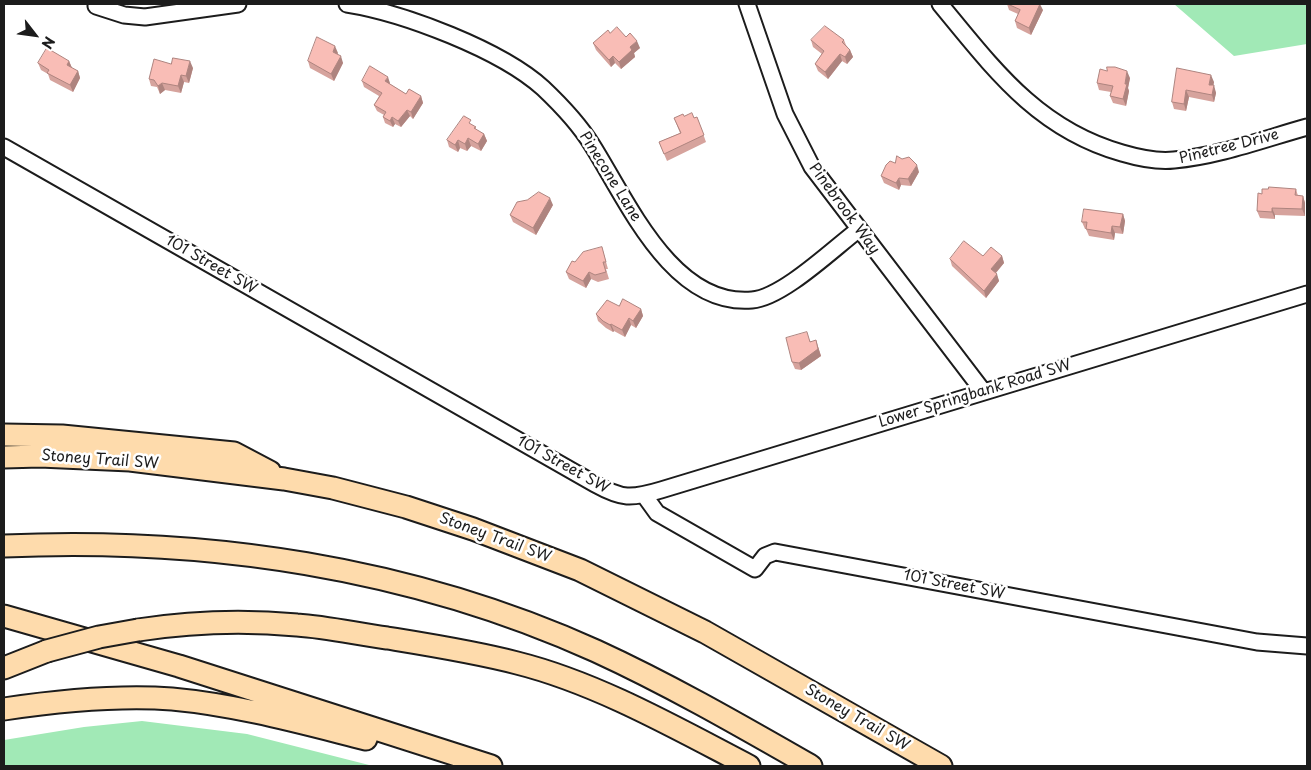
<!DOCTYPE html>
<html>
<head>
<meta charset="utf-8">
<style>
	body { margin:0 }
	#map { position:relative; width:1311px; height:770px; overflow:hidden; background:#fff; font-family:"Playpen Sans",sans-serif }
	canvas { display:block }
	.frame { position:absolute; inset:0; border:5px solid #1c1c1c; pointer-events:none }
	.north { position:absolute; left:10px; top:10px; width:50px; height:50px; -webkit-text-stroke:4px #fff; paint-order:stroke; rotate:120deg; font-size:14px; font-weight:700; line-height:20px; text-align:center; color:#1c1c1c }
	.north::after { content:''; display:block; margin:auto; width:18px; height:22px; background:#1c1c1c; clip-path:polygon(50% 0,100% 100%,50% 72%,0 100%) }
</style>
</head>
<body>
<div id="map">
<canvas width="1311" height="770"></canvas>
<div class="frame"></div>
<div class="north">N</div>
</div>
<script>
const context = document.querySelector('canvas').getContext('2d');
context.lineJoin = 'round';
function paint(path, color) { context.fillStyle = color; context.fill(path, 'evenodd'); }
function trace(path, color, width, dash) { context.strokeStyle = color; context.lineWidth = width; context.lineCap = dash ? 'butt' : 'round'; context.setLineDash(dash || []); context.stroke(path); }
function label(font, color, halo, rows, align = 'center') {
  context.font = font + ' "Playpen Sans",sans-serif'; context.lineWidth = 5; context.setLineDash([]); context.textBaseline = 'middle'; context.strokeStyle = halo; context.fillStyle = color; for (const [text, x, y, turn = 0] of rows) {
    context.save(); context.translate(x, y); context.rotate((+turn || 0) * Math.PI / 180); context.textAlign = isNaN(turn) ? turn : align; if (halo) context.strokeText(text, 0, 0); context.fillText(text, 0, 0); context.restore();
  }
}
paint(new Path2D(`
	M1174,4H1307V44L1234,56Z
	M142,721L247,734L373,766H4V740L84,727Z`), '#a1e9b6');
const minor = new Path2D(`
	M347,4C404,13 501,50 543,88C561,105 579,124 592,145C627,200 672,307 752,300C782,298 833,249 858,230
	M747,4L785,114L812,167L983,391
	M940,4C993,68 1037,129 1122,153C1139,158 1156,162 1174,160C1219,156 1264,139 1307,127
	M96,6L124,15L145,17L238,4
	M4,147L595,484C622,499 631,499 661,490L1307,294
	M644,495L657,513L755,569L765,556L775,552L1257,642L1307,646`);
const highway = new Path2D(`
	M4,435L62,436L234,453L270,472
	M4,457L40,456L130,460L284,479L333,488L406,507L473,529L580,570L705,632L941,766
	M4,546C206,537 410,567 596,651C670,685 741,726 811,766
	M4,616L179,666L491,766
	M138,630C190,622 244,620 297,625C327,627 357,634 387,638C430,645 475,652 517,663C597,683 676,728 749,766
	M4,668L47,651
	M4,709C58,701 117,695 172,699C238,705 302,723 366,739`);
trace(minor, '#1c1c1c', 19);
trace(highway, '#1c1c1c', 25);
trace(minor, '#fff', 15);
trace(highway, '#fedbac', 21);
const highwayBridge = new Path2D(`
	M47,651L99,637L138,630`);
trace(highwayBridge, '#1c1c1c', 25, []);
trace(highwayBridge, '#fedbac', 21);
paint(new Path2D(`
	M1007,4L1043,10L1031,35L1017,28L1015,21L1018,14L1009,10Z
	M610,33L626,37L640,48L634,53L635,57L621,69L615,63L611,67L596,50L593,43Z
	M811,40H844L846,45L850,50L853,57L847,64L842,61L828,79L818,71L815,64L822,54L813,47Z
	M338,53L337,54L343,63L334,81L310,68L308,61Z
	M69,61L72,68L78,71L80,78L73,92L50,80L48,74L41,70L38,63Z
	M171,64L193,68L189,83L184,82L181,93L165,90L160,94L157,87L151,86L149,79Z
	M1177,68L1214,82L1213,85L1216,93L1214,102L1189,97L1186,111L1174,109L1172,102Z
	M1130,78L1128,88L1129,91L1126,106L1113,103L1110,96L1111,92L1099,90L1097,83Z
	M362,81L390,83V84L406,94L421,96L423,103L413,119L410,116L401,127L395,124L393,127L385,123L383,117L384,115L377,111L374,105L379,96L364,87Z
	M684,116L694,118L697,117L706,142L667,161L659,142L680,133L674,118Z
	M473,125L477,130L484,134L487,141L481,151L471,146L467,151L460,148L458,152L449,147L447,140Z
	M919,172L911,186L901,185L899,190L884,183L881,176Z
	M1268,189H1296L1298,196H1303L1305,203V216L1275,215V219L1260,218L1257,211L1262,194Z
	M553,205L536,235L513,222L510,215Z
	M1123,214L1125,221L1123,234L1115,233L1114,240L1089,236L1086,229H1085L1082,222Z
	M602,247L608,269H606L609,279L598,282L591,279L586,288L569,279L566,272L575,262Z
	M983,256H1002L1004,263L996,273L999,281L986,298L952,266L950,259Z
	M641,309L643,316L636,328L631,325L625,337L614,331L613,332L606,328L598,321L596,314Z
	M810,341L818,347L821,356L801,370L795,369L792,362Z`), '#d6a39d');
paint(new Path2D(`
	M1037,4H1040L1043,10L1031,35L1029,28Z
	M637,41L640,48L634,53L635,57L621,69L619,62L630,47Z
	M335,46L338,53L335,59L333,52Z
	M850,50L853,57L847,64L845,57Z
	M840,54L842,61L828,79L825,72Z
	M341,56L343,63L334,81L331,74Z
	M613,56L615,63L611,67L609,60Z
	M69,61L72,68L67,65Z
	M190,61L193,68L189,83L186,76Z
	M78,71L80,78L73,92L70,85Z
	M1127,71L1130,78L1128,88L1129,91L1126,106L1123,99L1125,84Z
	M181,75L184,82L181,93L178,86Z
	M1211,75L1214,82L1212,92L1209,85Z
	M388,77L390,83L387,88L385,81Z
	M162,83L165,90L160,94L158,86Z
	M1214,85L1216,93L1214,102L1212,95Z
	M1186,90L1189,97L1186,111L1184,104Z
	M421,96L423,103L413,119L411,112Z
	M407,110L410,116L401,127L398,121Z
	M392,117L395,124L393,127L390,121Z
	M484,134L487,141L481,151L478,144Z
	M468,138L471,146L467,151L465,144Z
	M458,140L460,148L458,152L455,145Z
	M917,165L919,172L911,186L908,179Z
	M899,178L901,185L899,190L896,183Z
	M1303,196L1305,203V216L1302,209Z
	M550,198L553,205L536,235L533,228Z
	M1272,208L1275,215V219L1272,212Z
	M1123,214L1125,221L1123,234L1120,227Z
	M1112,226L1115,233L1114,240L1111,233Z
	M1002,256L1004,263L993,276L991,269Z
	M589,272L591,279L586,288L583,281Z
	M997,274L999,281L986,298L984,291Z
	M641,309L643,316L636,328L633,321Z
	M629,318L631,325L625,337L622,330Z
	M611,324L614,331L613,332L610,325Z
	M816,340L821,356L801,370L799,363Z`), '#ae847f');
const building = new Path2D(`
	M1008,4H1040L1029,28L1015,21L1020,10Z
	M825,26L844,40L842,42L850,50L845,57L840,54L825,72L815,64L824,51L811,40Z
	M617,27L626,37L630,33L637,41L630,47L632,50L619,62L613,56L609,60L593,43L608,30L610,33Z
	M317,37L335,46L333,52L341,56L331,74L308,61Z
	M47,48L69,61L67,65L78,71L70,85L47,73L49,70L38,63Z
	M173,58L190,61L186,76L181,75L178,86L162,83L158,86L154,80L149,79L154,59L171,64Z
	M370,66L388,77L385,81L406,94L409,89L421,96L411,112L407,110L398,121L392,117L390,121L383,117L386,112L374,105L382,93L362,81Z
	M1107,67H1115L1127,71L1125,84H1127L1123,99L1110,96L1113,86L1097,83L1100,69L1107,71Z
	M1177,68L1211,75L1209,85H1214L1212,95L1186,90L1184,104L1172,102Z
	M692,113L694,118L697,117L704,135L664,154L659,142L681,133L674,118L683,114L684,116Z
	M464,116L471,120L469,123L476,127L474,128L484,134L478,144L468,138L465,144L458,140L455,145L447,140Z
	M897,156L902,159L909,157L917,165L908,179L899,178L896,183L881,176L886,165L890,161L895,163Z
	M1269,187L1296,189L1295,195L1303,196L1302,209L1272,208V212L1257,211L1258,193L1262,194V189H1268Z
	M539,192L550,198L533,228L510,215L517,202L527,200Z
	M1084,209L1123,214L1120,227L1112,226L1111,233L1086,229L1087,222H1082Z
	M964,241L983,256L991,247L1002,256L991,269L997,274L984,291L950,259Z
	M602,247L606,262H603L606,272L595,275L589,272L583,281L566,272L572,261L575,262L583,252Z
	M623,299L641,309L633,321L629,318L622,330L611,324L610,325L603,321L596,314L607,300L619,306Z
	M807,332L810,342L816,340L818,349L799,363L792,362L786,338Z`);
paint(building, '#f9bdb6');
trace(building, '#ae847f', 1);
label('15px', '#1c1c1c', '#fff', [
	["Pinetree Drive",1229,147,-14],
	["Pinecone Lane",610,177,58],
	["Pinebrook Way",844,209,54],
	["101 Street SW",211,265,30],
	["Lower Springbank Road SW",975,394,-17],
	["Stoney Trail SW",100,460,4],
	["101 Street SW",563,465,29],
	["Stoney Trail SW",495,538,20],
	["101 Street SW",954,585,11],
	["Stoney Trail SW",857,718,30]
]);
</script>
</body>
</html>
